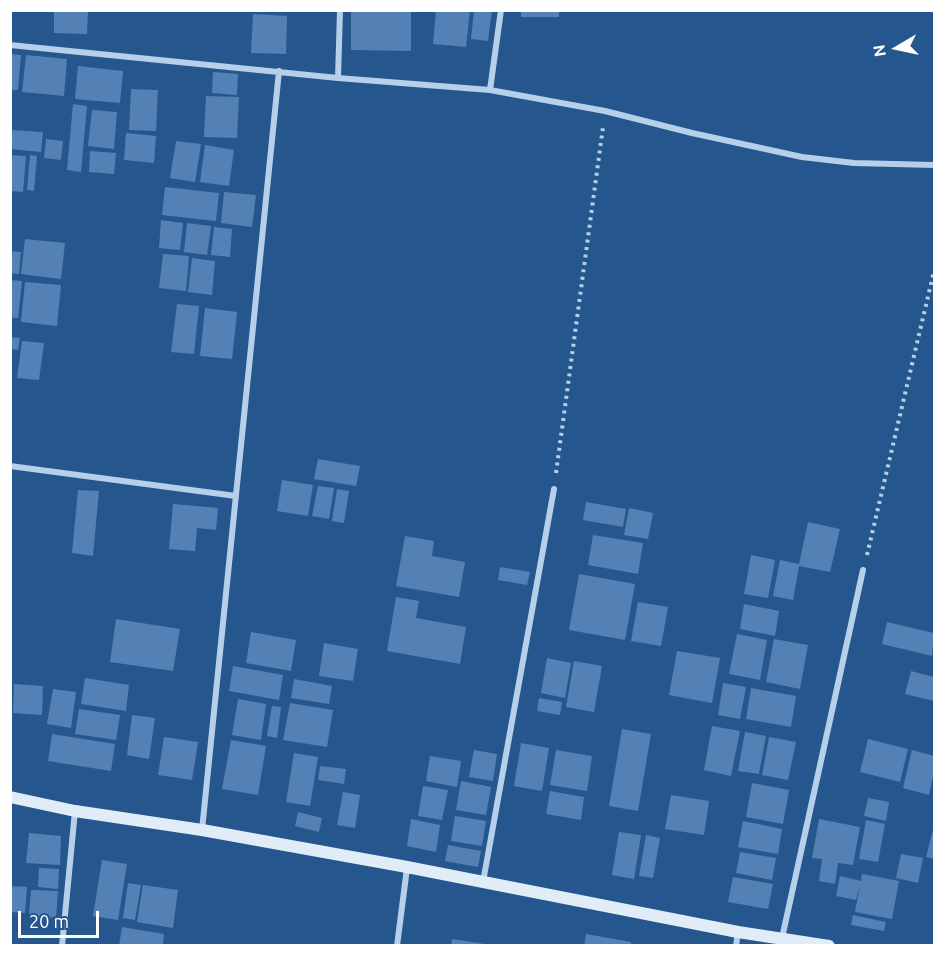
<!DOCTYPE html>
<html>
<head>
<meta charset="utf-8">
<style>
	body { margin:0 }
	#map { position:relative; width:945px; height:956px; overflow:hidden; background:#26568e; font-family:Ubuntu,sans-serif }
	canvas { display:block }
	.frame { position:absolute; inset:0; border:12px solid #fff; pointer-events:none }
	.north { position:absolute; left:867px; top:18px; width:60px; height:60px; -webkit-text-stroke:4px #26568e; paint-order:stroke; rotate:261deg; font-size:16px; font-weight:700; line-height:24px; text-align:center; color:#fff }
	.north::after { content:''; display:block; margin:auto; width:21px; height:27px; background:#fff; clip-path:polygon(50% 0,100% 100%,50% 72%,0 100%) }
	.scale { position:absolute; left:18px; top:911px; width:81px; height:27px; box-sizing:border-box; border:3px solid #fff; border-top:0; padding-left:8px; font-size:18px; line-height:21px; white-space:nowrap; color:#fff; -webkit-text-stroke:4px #26568e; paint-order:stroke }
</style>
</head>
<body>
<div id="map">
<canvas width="945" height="956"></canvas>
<div class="frame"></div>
<div class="north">N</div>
<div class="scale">20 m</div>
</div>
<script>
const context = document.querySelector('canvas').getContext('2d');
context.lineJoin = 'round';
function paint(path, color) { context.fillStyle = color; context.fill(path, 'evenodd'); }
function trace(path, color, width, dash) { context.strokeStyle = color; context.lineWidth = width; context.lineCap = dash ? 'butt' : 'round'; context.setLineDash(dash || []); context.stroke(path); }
paint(new Path2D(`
	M54,10H88L87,34L54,33Z
	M351,10H411V51L351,50Z
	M436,10H470L466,47L433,44Z
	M474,10H492L488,41L471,39Z
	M521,10H559V17H521Z
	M253,14L287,16L286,54L251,53Z
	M10,54L21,55L18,90H10Z
	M26,55L67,59L64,96L22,92Z
	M78,66L123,71L120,103L75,99Z
	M213,72L238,74L237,95L212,93Z
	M131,89L158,90L156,131L129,130Z
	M206,96L239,97L237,138L204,137Z
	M73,104L87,106L81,172L67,170Z
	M92,110L117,112L114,149L88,146Z
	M10,130L43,132L41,152L10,149Z
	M126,133L156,136L154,163L124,160Z
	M46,139L63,141L61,160L44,158Z
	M176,141L201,144L195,182L170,178Z
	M205,145L234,150L229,186L200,182Z
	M90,151L116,153L114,174L89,172Z
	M12,155L26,156L23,192L10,191Z
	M30,155L37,156L34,191L27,190Z
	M165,187L219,193L216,221L162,215Z
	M224,192L256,195L252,227L221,223Z
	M161,220L183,223L180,250L159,248Z
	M187,223L211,226L207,255L184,252Z
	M214,227L232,229L230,257L211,255Z
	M25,239L65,243L61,279L21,274Z
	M10,251L21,252L19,274L10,273Z
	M163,254L189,256L186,291L159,288Z
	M192,258L215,261L212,295L188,292Z
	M10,280L22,281L18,318H10Z
	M25,282L61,285L57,326L21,322Z
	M177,304L199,306L194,354L171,352Z
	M205,308L237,312L232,359L200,356Z
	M10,337L20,338L18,350L10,349Z
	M22,341L44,343L39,380L17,378Z
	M318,459L360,466L356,486L314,479Z
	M282,480L313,485L308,516L277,511Z
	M318,486L334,488L329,519L312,516Z
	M337,489L349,491L344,523L332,521Z
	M78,490L99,491L93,556L72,553Z
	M586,502L626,509L623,527L583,520Z
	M173,504L218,508L216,530L197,528L195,551L169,549Z
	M629,508L653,513L648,539L624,535Z
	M808,522L840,529L830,572L799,566L793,600L773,596L780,560L799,564Z
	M593,535L643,543L638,574L588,565Z
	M405,536L434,541L432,556L465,562L459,597L396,586Z
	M751,555L775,560L768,598L744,594Z
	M500,567L530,572L527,585L498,580Z
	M579,574L635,584L625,640L569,630Z
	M396,597L419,601L416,618L466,627L460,664L387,651Z
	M638,602L668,607L661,646L631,641Z
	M744,604L779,611L775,636L740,629Z
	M116,619L180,629L173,671L110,662Z
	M887,622L934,633L932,656L882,644Z
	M251,632L296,640L291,671L246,663Z
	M737,634L767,640L760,680L729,674Z
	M774,639L808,645L800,689L766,682Z
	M324,643L358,649L353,681L319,676Z
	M677,651L720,658L712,703L669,695Z
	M547,658L571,663L565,698L541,693Z
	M574,661L602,666L594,712L566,707Z
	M233,666L283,675L279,700L229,691Z
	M911,671L934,677V701L905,694Z
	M85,678L129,685L126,711L81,704Z
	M294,679L332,686L329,704L291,698Z
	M723,683L746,687L740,719L718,715Z
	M14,684L43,686L42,715L13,713Z
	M751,688L796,696L791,727L746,719Z
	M53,689L76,692L71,728L47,724Z
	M539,698L562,702L560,715L537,711Z
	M238,699L266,704L261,740L232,735Z
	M290,703L333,710L327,747L283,740Z
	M272,706L281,707L277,738L267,736Z
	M79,709L120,715L116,740L75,734Z
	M132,715L155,718L149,759L127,755Z
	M712,726L740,731L731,776L704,770Z
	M622,729L651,734L638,811L609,806Z
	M745,732L766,736L759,774L738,771Z
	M52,734L115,744L111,771L48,761Z
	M164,737L198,742L192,780L158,775Z
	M769,737L796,742L788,780L762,775Z
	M868,739L908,749L900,782L860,772Z
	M231,740L266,746L258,795L222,789Z
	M521,743L549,748L542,791L514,786Z
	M474,750L497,754L493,781L469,777Z
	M556,750L592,756L587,791L550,785Z
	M912,750L934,756V772L929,795L903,788Z
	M294,753L318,757L310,806L286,802Z
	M430,756L461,761L457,787L426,781Z
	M320,766L346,769L344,784L318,780Z
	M461,781L491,787L486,815L456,810Z
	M752,783L789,790L783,824L746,817Z
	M423,786L448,790L442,820L418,816Z
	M550,791L584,797L581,820L546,814Z
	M343,792L360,795L355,828L337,825Z
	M671,795L709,801L704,835L665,829Z
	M868,798L889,802L886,821L864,816Z
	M298,812L322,818L319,832L295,826Z
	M455,816L486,821L482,846L451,841Z
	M411,819L440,825L436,852L407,846Z
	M819,819L860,827L853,865L838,863L835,884L819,881L822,859L812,858Z
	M866,820L885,824L878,862L859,859Z
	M743,821L782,829L778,854L738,847Z
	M934,826V859L926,857Z
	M619,832L641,835L634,879L612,875Z
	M29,833L61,836L60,865L26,863Z
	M646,835L660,838L653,878L639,876Z
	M448,845L481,851L478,867L445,861Z
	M740,852L776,858L772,880L736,873Z
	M901,854L923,858L918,883L896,878Z
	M102,860L127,864L118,920L93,916Z
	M39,868L59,869L58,889L38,887Z
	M862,874L899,881L892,919L855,912L860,885L856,900L836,896L840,876L861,881Z
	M733,877L773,884L768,909L728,902Z
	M128,883L141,885L135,920L123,918Z
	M143,885L178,890L173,928L137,922Z
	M10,886L27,887L25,913L10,912Z
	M31,890L58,891L56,918L29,916Z
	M853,915L886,922L884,931L851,925Z
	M122,927L164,934L163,946H119Z
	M586,934L631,942V946H584Z
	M452,939L485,944L484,946H451Z`), '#5381b6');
trace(new Path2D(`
	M556,473L603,127
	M867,555L934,271`), '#b6cfeb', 4, [3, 4.5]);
trace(new Path2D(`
	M10,45L338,78L490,90L605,111L692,133L802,157L854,163L934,165
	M338,78L340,10
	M490,90L501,10
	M10,466L236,496
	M202,830L279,71
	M483,882L554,489
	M782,938L863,570
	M62,946L75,811
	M397,946L407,868
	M736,946L738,932`), '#b6cfeb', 6);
trace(new Path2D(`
	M10,797L75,811L202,830L407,867L738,932L829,946`), '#e1ecf9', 12);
</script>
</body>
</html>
